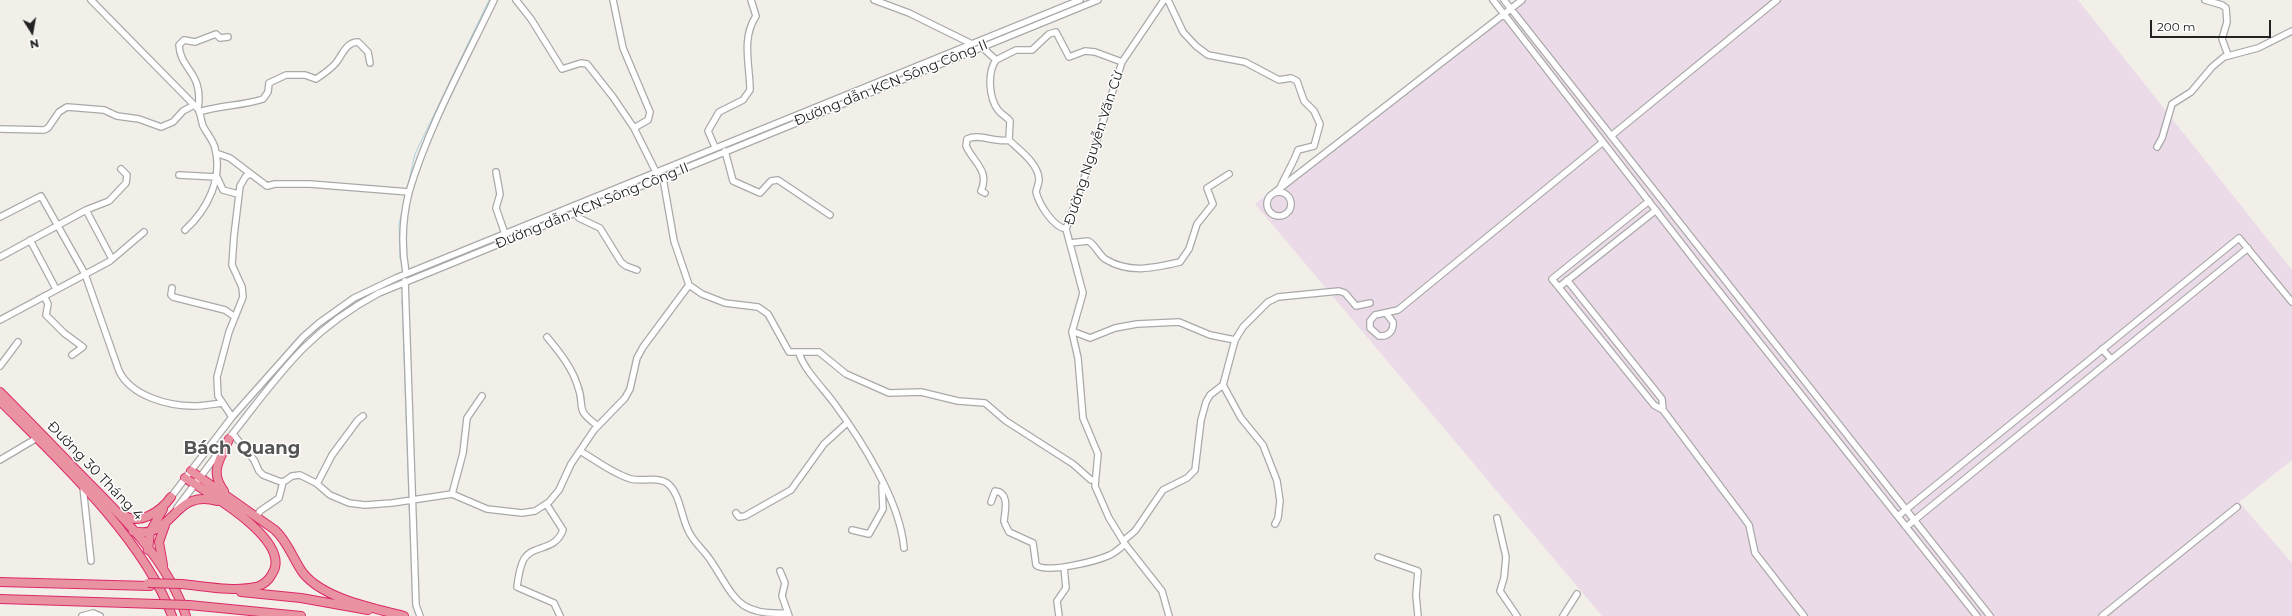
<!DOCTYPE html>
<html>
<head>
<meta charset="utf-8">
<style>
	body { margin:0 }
	#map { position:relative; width:2292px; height:616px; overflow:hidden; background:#f2efe9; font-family:Montserrat,sans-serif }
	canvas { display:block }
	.north { position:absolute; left:12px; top:12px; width:40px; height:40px; -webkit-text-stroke:3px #fff; paint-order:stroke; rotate:169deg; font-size:11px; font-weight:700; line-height:16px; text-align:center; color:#222 }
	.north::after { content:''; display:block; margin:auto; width:14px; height:18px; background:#222; clip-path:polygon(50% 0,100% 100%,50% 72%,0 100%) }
	.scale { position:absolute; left:2150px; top:20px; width:121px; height:18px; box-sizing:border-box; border:2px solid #222; border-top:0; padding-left:5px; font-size:12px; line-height:14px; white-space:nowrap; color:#222; -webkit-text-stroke:3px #fff; paint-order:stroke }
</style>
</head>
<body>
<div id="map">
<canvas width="2292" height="616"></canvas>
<div class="north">N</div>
<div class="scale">200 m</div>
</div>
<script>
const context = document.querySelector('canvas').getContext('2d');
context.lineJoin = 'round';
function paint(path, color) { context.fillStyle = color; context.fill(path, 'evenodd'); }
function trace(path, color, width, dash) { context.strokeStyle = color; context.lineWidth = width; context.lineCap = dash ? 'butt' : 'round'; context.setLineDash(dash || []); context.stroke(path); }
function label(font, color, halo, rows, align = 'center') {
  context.font = font + ' Montserrat,sans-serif'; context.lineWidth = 3; context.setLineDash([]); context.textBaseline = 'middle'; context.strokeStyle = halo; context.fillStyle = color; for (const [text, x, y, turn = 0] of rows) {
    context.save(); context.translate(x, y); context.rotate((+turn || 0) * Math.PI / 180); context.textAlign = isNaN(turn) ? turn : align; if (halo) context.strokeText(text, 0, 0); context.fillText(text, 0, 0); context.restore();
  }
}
paint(new Path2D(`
	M1516,0H2078L2292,270V460L2239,502L2292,563V616H1602L1255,204Z`), '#ebdbe8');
trace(new Path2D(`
	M407,189L415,154L489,0
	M400,259L399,224L406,194
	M402,300L409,498
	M409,503L413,608`), '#aad3df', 1);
const minor = new Path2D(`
	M91,0L198,109C201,114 201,121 203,126C207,134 213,140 215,148C223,179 207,210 185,230
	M516,0L531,19L562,69L581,63L587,64L613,97L634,128L656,172
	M613,0L623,48L650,112L648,120L634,128
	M874,0L909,13L972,44
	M1164,0L1122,62L1092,156L1066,229L1083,293L1072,332L1078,358L1083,418L1098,454L1095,486L1109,518L1125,544L1162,591L1169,616
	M1168,0L1183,32L1196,46L1208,55L1245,62L1279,80L1291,78L1297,81L1304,101L1314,111L1320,124L1314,146L1298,150C1293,164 1286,174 1280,188
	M1493,0L1702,270L1977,616
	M1504,0L1990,616
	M2205,0L2222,5L2226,8L2227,22L2222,39L2228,55
	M982,47L996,60C987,73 989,98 998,110C1002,115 1007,117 1010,121L1009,140C1019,150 1038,163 1039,179C1039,184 1037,187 1036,192C1039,204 1053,227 1066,229
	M996,60L1016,50H1032L1049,34L1056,32L1069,57L1085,51L1095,52L1122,62
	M198,109C204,72 180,70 179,45L184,40L195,42L216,34L220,38L228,37
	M199,112C221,105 242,106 263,99L268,92L269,83L286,75H305L316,79C322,75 334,67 338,60C343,53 347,42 358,42L368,52L370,63
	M0,129L44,130L48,128L59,112L67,107L104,110L117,116L139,119L161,127L173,122L183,111L194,105
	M1611,136L1777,0
	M715,147L708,131L719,112L743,100L750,90C750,65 741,39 756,16L751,0
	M2157,147L2162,138L2172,104L2191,92L2212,67L2224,57L2258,48L2292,31
	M725,151L733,181L760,193L771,181L778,180L830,215
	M216,153L230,158L251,174
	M496,172L500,194L496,208L505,234
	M179,175L217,177L223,190L238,194
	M663,178L674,241L689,285L702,294L725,303L758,307L768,314L789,352H819L846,374L889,393L921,392L958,401L985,403L1006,421L1073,464L1091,480H1095
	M1267 204a12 12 0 1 1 24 0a12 12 0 1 1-24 0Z
	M409,192C429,125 464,63 494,0
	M985,193L981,191C990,171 974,163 966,146L967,139C979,133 995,143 1009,140
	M1270,196L1522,0
	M1649,201L1552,279L1654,405L1663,410L1741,514L1749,525L1755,553L1804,616
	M86,210L112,259
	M575,213L579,218L600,228L621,262L626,266L637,270
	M0,217L41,196L85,274L119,371C131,396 168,406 194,406C204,406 213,404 222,403
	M30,240L56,289
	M1070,243L1088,241C1096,245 1098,254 1105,259C1129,274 1154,268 1180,262L1189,249L1197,224L1213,204L1207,188L1229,174
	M0,257L86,210L109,201L126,183L127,175L121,169
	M1567,280L1662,399L1663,410
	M405,281L416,605L420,616
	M1559,287L1656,210
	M172,288L171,295L173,297L225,310L235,317
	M44,296L48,304L46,315L64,333L83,347L72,355
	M1386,313L1393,322C1394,331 1388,337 1379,336L1370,328V321L1375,315L1398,310L1603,142
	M0,320L110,261L144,232
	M1072,331L1090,338L1115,328L1137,324L1179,322L1210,335L1235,340
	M547,337C559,352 571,366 577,384C587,409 572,407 598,426
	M2102,349L2111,359
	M799,353C804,370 824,389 834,403C862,441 900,501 904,548
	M0,366L18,342
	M1223,385L1241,418L1263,445L1277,481L1280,501L1278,518L1275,524
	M232,417L218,396L217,377L229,332L243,297L242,287L232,265L234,236L240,186L246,176L251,174L267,186L275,184H310L409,192C402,220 401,245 406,273
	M233,434L254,460L259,471L263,475L281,482L285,481L292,476L300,475L316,483L330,495L349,503L365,505L392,503L452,494L487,509L522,513L535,511L549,502L559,490L571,464L594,430L625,398L630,389L637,358L643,347L689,285
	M227,441C277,378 305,332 379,293L1098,0
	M580,451C596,460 613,474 631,479C642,482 657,476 667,483C680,493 681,516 688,530C693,542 704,550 711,561C735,597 736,616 788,613
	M0,460L37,438
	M317,484L332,455L358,420L363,416
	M83,487L91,561
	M452,494L463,453L467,418L482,396
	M171,497L232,417L303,337L319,323L354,298L396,278L1080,0
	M991,502L995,491C1010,492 1005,511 1004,521
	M547,505L563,530C555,552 533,544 524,559C520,566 518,579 517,587L554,603L560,616
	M177,508L222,448
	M736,513L739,517L745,516L791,490L824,444L847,423
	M257,516L260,511L279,498L283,482
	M1898,516L2239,238L2292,302
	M1497,518L1506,557L1504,578L1500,591L1517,616
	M1005,524L1009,532L1033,543L1036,565C1046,574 1097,561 1110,555C1116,552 1120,548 1125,544
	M1906,527L2248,248
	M852,530L869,534L883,509L882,486
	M1123,541L1135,531L1163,490L1187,478L1195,470L1201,420L1206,402L1210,395L1223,385L1235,340L1243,327L1268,302L1278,297L1339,291L1345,293L1356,306L1370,303
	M1378,557L1418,571L1416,595L1418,616
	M780,571L785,583L782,596L789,616
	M82,616L93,613L100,616
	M1059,616L1057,601L1066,588L1064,567
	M1563,616L1577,594
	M2102,616L2237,507`);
const highway = new Path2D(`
	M0,392C27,419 53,446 79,473C119,513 168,560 186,616
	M0,401C58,459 144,539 172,616
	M191,471L275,530C288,542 293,559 303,573C324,599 373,608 404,616
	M224,491C208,470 222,458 229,439
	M121,513C138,528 161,511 171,497
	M133,531C174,541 172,488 217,501
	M148,550L150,532L163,509
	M163,565L159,542L165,525
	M0,582L150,586
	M181,584C204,586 233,592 256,587C263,585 269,580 272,574C294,541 208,493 185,478
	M241,592L301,598L368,610
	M0,599L158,604
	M189,605L301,616`);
trace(minor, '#a9a9a9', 8);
trace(highway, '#dc2a67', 10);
trace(minor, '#fff', 5.5);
trace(highway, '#e892a2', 8);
const highwayBridge = new Path2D(`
	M148,583L181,584
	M158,604L189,605`);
trace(highwayBridge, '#dc2a67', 10, []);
trace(highwayBridge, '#e892a2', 8);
label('14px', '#222', '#fff', [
	["Đường dẫn KCN Sông Công II",891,83,-22],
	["Đường Nguyễn Văn Cừ",1094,148,-72],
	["Đường dẫn KCN Sông Công II",592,206,-22],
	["Đường 30 Tháng 4",95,471,46]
]);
label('bold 18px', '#555', '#fff', [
	["Bách Quang",242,449]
]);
</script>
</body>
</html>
